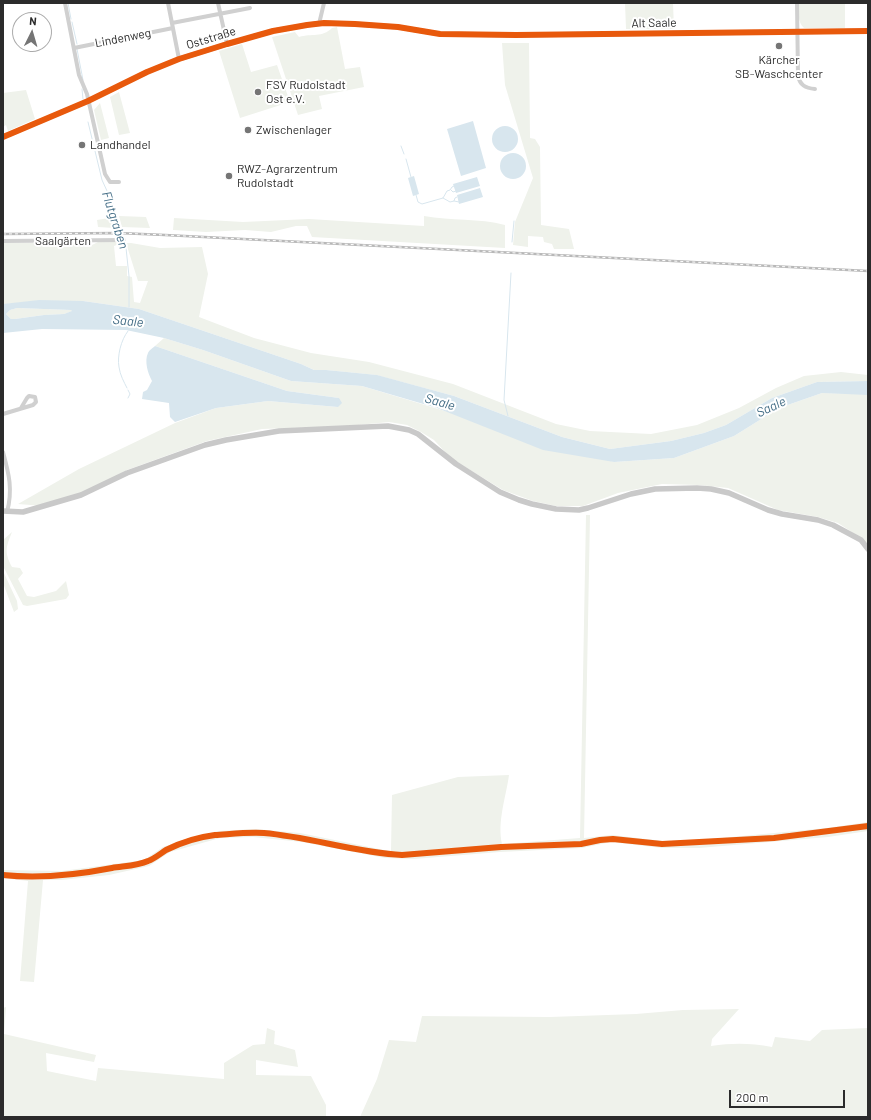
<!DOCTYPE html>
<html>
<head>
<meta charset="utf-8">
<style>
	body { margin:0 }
	#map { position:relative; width:871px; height:1120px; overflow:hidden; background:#fff; font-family:Barlow,sans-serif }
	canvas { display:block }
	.frame { position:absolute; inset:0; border:4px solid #2b2b2b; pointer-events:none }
	.north { position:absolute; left:12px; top:12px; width:40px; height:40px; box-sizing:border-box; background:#fff; border:1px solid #aaa; border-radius:50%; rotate:5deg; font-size:11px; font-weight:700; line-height:16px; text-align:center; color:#2b2b2b }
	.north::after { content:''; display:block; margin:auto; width:14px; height:18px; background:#757575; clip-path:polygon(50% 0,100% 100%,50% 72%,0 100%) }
	.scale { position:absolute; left:729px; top:1090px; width:116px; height:18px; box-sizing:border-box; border:2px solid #2b2b2b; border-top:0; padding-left:5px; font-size:12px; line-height:14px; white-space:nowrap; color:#2b2b2b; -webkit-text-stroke:3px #fff; paint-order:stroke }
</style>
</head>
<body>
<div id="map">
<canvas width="871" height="1120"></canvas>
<div class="frame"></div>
<div class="north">N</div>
<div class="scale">200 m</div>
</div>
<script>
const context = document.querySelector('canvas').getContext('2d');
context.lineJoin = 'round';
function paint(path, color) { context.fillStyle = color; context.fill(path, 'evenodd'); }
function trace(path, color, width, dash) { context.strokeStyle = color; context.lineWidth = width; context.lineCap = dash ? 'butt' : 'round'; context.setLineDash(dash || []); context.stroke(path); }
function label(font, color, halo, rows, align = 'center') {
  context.font = font + ' Barlow,sans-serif'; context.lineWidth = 4; context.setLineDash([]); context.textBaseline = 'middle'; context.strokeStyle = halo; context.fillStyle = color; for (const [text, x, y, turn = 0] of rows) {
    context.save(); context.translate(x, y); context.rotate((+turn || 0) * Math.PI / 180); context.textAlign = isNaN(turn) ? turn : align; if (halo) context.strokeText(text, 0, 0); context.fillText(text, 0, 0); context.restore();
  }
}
paint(new Path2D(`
	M625,3H673L674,29H626Z
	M799,3H845V28H804C797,22 799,12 799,3Z
	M337,27L345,69L360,67L364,87L319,96L322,109L298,115L272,37L295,32L299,37C312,33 322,38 332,28Z
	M502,43H529L530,138L535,139L540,147L541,225L569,229L574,249H554L552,244L544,242L543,237L528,236V247L513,245L515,222L533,178L505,85Z
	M242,44L251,72L277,65L290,102L240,118L219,51Z
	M26,90L35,119L8,131L6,125L3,127V93Z
	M119,92L130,133L119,135L110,97Z
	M100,103L109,138L101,140L94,110Z
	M119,216L146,217L150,228L122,227Z
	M424,216C451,221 479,218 505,225V248L312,237L307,226H296L271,232L245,230L206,232L173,230L174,218L243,222L309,219L424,226Z
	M115,217L117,223L114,228L98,227L97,220Z
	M98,242H119V244L114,246L116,266H127V276L132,277L134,302L140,303L148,281H138L126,243H131L160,248L202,247L208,274L199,317L254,338L311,353L369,362L453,384L556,424L590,431L651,434L697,425L739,408L776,388L804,376L841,372L868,375V381L817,382L772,398L726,425L704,433L671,441L610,449L562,437L454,396L376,375L326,370H314L301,364L139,309L83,301L3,304V243H77L92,245Z
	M17,308L71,310L73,311L64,314L44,315L15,319H11L6,314L10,310Z
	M164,338L203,350L291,381L362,386L614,462L674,458L734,436L779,408L822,393L866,394L868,395V545L858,536L838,523L818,517L778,510L728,488L699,485L662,484L618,493L583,506H556L533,501L503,490L457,462L446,453L434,440L421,432L407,425L389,422L347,426L262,429L207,441L127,470L83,493L43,506L18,504L79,469L175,423L216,408L268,401L338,407L339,398L287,391L155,346Z
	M586,515H590L584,838L612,835L663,841L700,840L827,828L868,822V831L828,837L699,848H662L611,842L582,848L500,852L414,859L385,858L302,842L253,837L220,838L170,852L149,866L109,875L61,880H43L34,982L20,981L28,881L3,878V870L62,871L144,860L163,847L189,838L218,831L255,829L300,833L384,850L391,851L392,795L458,777L509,775C506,797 497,822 502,844L580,838Z
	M12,532C6,547 4,552 12,567L20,568L23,573L18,579L27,596L34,597L56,591L66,581L69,595L66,599L27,606L23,605L4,568L3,540Z
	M3,571L17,601L18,609L14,612L3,583Z
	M6,1007L4,1034L96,1055L94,1062L46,1053L47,1071L96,1081L98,1068L224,1079V1063L253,1045L265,1044L267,1028L275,1031L274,1044L295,1050L298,1067L256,1060V1075L311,1076L326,1105V1117H3V1008Z
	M739,1009L712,1039L711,1046C733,1043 750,1043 772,1047L775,1037L810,1041L822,1030L868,1028V1117H360L377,1079L389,1040L416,1042L422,1016L550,1017L636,1014L683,1010Z`), '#eff2eb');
paint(new Path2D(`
	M473,121L486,168L461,176L447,129Z
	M492 139a13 13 0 1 1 26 0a13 13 0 1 1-26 0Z
	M500 166a13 13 0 1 1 26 0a13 13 0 1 1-26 0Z
	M414,176L419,194L413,196L408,178Z
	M477,177L480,186L456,193L453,184Z
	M480,188L483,197L459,204L457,195Z
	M39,300L83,301L139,309L301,364L314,370H326L377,375L454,396L562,437L610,449L671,441L704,433L726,425L772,398L817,382L868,381V395L822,393L779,408L734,436L674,458L614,462L543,450L437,408L362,386L291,381L203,350L164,338L126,330L42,329L3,333V304ZM17,308L71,310L72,311L64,314L44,315L15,319H11L6,314L10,310Z
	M155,346L287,391L339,398L342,403L338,407L268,401L216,408L175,422L170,417L169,403L142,399L143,392L147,390L152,381C148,374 144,361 148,353C149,350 153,348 155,346Z`), '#d8e6ee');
trace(new Path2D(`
	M68,3L71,19
	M72,22L77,44
	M77,49L83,80
	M82,89L83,99
	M88,122L102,180L113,204L120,229L121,239
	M401,146L404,154
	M406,159L411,177
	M451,190L453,192L456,191
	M416,195L418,202L422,204L443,198L447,191L450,190L452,187L454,186
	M443,198L450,202L454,201L455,198L457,197
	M454,201L459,202
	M122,242L126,248L129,276V307
	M512,242L514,221
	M127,388C124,382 120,375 119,367C117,356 121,340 128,331
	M128,398L130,394L128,390
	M508,416L504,400L511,273`), '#d8e6ee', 1);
trace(new Path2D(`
	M65,3L79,75L87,94L105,174L110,182H119
	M168,3L179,59
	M218,3L227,44
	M797,3L798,76C800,85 805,88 815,89
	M172,23L250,8
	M319,24L324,3
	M74,48L173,28
	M3,241L124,240
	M3,414L33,405L36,402L35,397L29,396L27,398L21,408
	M3,452C9,474 13,490 7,512`), '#d0d0d0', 4);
trace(new Path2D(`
	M3,137L88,101L147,72L179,59L227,44L273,31L307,25L324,23L355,24L398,27L440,34L516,35L868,31`), '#d0d0d0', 5);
trace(new Path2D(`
	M3,511L23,512L81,495L127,473L205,445L226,440L279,431L388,426L409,430L418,434L456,464L500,492L519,500L532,504L556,509L579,510L588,508L631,494L655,489L697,488L711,489L729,493L768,510L782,514L818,520L833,525L861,540L868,549`), '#c9c9c9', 5.5);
const rail = new Path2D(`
	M3,234L118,233L165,235L868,271`);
trace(rail, '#b8b8b8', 2.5);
trace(rail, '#fff', 1, [3]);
trace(new Path2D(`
	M3,137L88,101L147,72L179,59L227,44L273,31L307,25L324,23L355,24L398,27L440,34L516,35L868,31
	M3,875C40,879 76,875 112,868C124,866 137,866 148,861C154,859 160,854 166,850C180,843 199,837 215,835C231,834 248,832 264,833C311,837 356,853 402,855L501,847L581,844L600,840L613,839L662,844L774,838L868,826`), '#e8590c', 6);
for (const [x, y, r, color] of [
	[779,46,4,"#757575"],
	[258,92,4,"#757575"],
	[248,130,4,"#757575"],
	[82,145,4,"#757575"],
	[229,176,4,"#757575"]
]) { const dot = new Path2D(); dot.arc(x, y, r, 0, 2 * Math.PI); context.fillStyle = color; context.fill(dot); trace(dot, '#fff', 1.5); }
label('12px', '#2b2b2b', '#fff', [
	["Alt Saale",654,23,-1],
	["Lindenweg",123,38,-11],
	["Oststraße",211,38,-17],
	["Saalgärten",63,241]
]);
label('12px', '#2b2b2b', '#fff', [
	["Kärcher",779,60,"center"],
	["SB-Waschcenter",779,74,"center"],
	["FSV Rudolstadt",266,85],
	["Ost e.V.",266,99],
	["Zwischenlager",256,130],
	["Landhandel",90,145],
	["RWZ-Agrarzentrum",237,169],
	["Rudolstadt",237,183]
], 'left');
label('italic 13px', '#426c85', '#fff', [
	["Flutgraben",115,220,72],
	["Saale",128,321,6],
	["Saale",440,402,16],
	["Saale",771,407,-25]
]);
</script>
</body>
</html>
